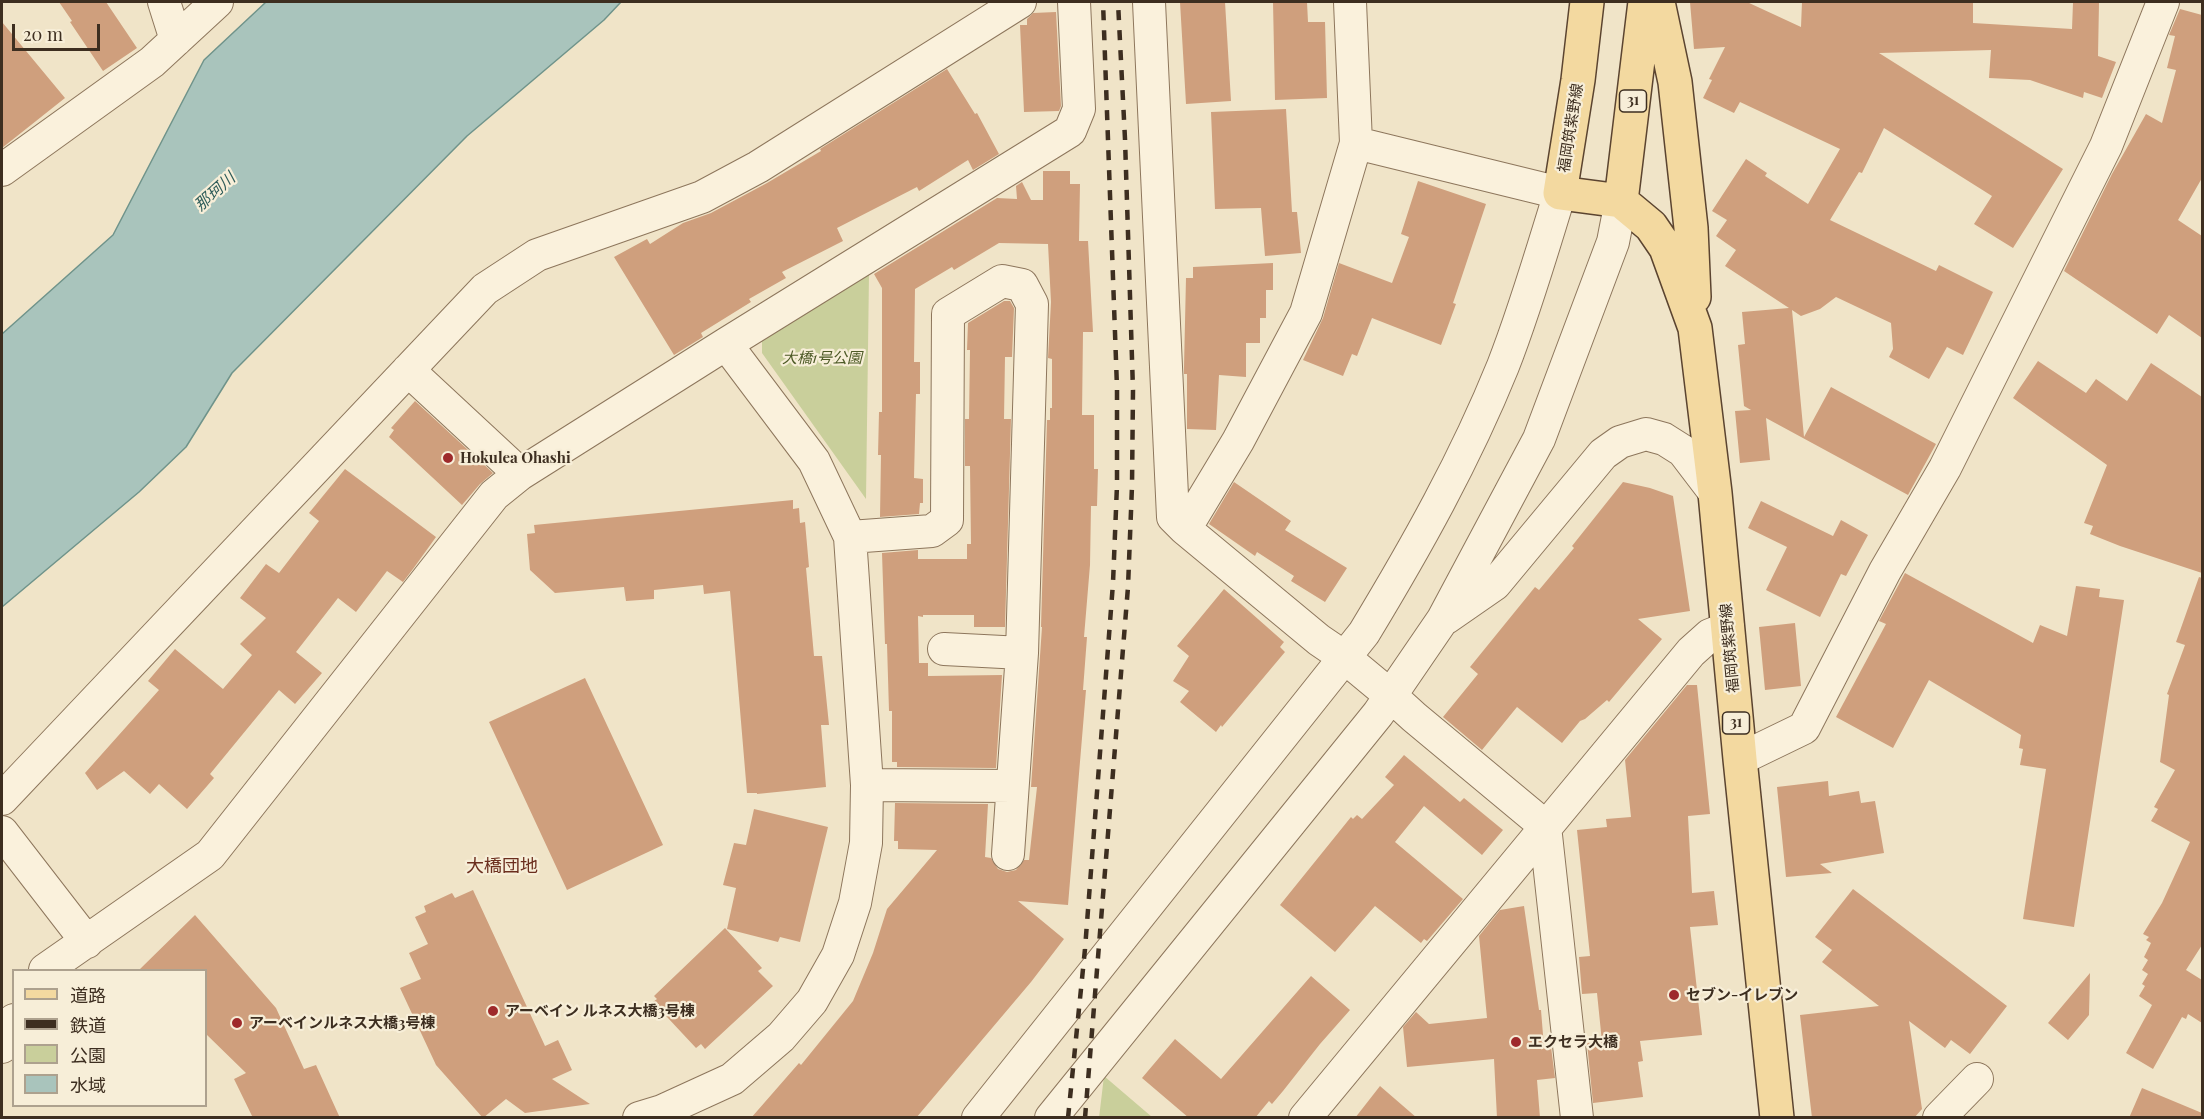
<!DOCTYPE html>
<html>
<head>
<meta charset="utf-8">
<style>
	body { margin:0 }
	#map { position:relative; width:2204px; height:1119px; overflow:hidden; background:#f0e4c8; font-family:"Playfair Display","Noto Sans JP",serif }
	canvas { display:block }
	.frame { position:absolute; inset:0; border:3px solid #3d2e20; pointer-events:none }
	.legend { position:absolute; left:12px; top:969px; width:195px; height:138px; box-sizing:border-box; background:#f7eed8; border:2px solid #ada18e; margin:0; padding:8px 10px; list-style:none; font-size:18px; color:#3d2e20 }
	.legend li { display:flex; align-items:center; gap:12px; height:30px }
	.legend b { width:30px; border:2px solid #ada18e }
	.scale { position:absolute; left:12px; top:24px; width:88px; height:27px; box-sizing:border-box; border:3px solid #3d2e20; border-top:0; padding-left:8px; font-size:18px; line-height:21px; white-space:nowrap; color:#3d2e20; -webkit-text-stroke:4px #f7eed8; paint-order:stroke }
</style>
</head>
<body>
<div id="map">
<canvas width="2204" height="1119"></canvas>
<div class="frame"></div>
<ul class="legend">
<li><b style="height:8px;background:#f3d9a0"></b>道路</li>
<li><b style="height:8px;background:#3d2e20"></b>鉄道</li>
<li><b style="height:16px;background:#c9cf9b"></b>公園</li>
<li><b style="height:16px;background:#a9c4bc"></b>水域</li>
</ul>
<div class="scale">20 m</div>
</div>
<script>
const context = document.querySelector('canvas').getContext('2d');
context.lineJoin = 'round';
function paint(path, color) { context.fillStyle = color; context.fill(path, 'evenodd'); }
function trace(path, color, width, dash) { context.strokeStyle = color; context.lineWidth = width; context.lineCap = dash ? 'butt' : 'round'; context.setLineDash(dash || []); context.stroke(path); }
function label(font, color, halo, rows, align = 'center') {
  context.font = font + ' "Playfair Display","Noto Sans JP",serif'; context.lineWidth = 4.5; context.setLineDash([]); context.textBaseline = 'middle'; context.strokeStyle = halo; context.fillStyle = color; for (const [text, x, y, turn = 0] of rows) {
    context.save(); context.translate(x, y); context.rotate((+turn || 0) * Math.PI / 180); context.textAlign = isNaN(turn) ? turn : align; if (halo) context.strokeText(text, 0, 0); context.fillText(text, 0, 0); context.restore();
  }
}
paint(new Path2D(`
	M869,274L866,499L762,353V339Z
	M1104,1076L1152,1117L1099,1118Z`), '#c9cf9b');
const water = new Path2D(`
	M266,2H621L604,20L467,136L232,373L186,447L139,492L2,607V334L113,235L204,60Z`);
paint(water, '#a9c4bc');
trace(water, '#6f938a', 1.5);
paint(new Path2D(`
	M59,2H106L137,48L103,71L70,22L72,21Z
	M1180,2H1225L1231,101L1186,104Z
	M1273,2H1307L1308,22H1325L1327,98L1275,100Z
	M1690,2H1747L1801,27L1802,2H1973V23L2072,29L2073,3H2099L2098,56L2116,62L2102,98L2084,92L2083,98L2030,80L1989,78L1991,50L1879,53L2063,169L2013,248L1974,224L1992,196L1884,128L1862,173L1859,172L1830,220L1936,271L1939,265L1993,292L1963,355L1947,347L1929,379L1889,357L1893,349L1891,323L1836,297L1820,309L1801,316L1792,310L1804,437L1831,387L1936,444L1908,495L1766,418L1770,460L1740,463L1735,411L1751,410L1744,406L1738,345L1745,344L1742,312L1789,308L1725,266L1736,250L1716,236L1727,220L1712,211L1746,159L1767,173L1765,176L1808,204L1840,149L1740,102L1734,113L1703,98L1712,80L1709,79L1725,47L1694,49Z
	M2180,9L2202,15V178L2178,220L2202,236V338L2169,315L2157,334L2064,271L2112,174L2146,114L2162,123L2176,70L2167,68L2175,36L2169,35Z
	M1056,12L1061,106L1059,111L1024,112L1020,25H1027V19L1033,13Z
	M2,22L65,98L2,148Z
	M947,69L975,114L977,113L999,154L973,170L968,160L919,191L917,187L837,228L843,241L782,272L786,278L749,299L751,302L701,333L703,337L674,355L614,257L647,239L650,244L683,223L711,213L767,183L821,151L820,149Z
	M1286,109L1292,212H1297L1301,253L1265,256L1261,208L1215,209L1211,112Z
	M1043,171H1070V184H1080L1079,241H1088L1093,332H1083L1082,415H1094V469H1098L1097,506H1091L1090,565L1084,637H1087L1083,690H1086L1068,905L1018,901L1064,939L1031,982L916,1118H751L799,1063L801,1065L853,1001L873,953L887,909L937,850L898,849V841H894L895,803L988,804L985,857L991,858L998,869L1007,872L1016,870L1024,860H1029L1037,787H1031L1042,627H1041L1047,420H1050V408H1052V359L1048,358L1051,302L1048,244L999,243L954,270L952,267L915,289L914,362H920V394H916L914,478L923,479V503H920L919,514L880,517L881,455H878L879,412H882V288L874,274L997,198L1017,199L1016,186L1022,182L1031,200H1043Z
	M1418,181L1486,204L1453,303L1456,304L1441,345L1372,318L1357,356L1352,354L1343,376L1303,360L1323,318L1339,263L1392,283L1409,237L1401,234Z
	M1273,263V290H1266V318H1260V343H1246V377L1219,375L1216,430L1187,429V374H1184V367L1186,278H1193V267Z
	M1004,301H1010L1014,308L1012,357H1005L1004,419H1011L1005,627H974V615H923V617L918,616L919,663H928V676L1002,675L996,768L897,767V762H892V711H889L887,644H885L882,553L918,550V559H967V544H971L970,466H965V419H969L970,350H967L968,323Z
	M2038,361L2086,393L2096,379L2127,401L2151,363L2202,397V573L2120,546L2090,534L2093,526L2084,523L2107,465L2013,398Z
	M415,401L493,473L480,484L462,505L389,437L394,430L391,428Z
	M345,469L436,537L413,569L403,582L387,571L356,612L338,598L296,652L322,673L295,704L279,690L210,774L214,778L187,809L159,784L150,794L124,771L97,790L85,773L159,690L148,681L175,649L223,689L252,655L240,644L266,618L240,598L266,564L279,573L319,521L309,513Z
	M1234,482L1291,521L1285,530L1347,568L1325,602L1291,581L1294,576L1257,552L1255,556L1209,524Z
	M1623,482L1650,488L1673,496L1690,611L1638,619L1662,639L1609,702L1607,700L1585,719L1580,721L1562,743L1517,707L1482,750L1443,717L1478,674L1470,667L1535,587L1539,590L1574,548L1572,546Z
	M793,500V509L799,508L800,523L805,522L809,567L806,568L814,656H822L829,725H821L826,787L757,794V793H747L730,591L704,594L703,585L654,590V599L626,601L624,587L555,593L530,570L527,534L535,533L534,525Z
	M1761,501L1833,536L1841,520L1868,535L1846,576L1841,574L1820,617L1766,590L1787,547L1748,528Z
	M1905,573L2033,643L2040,625L2067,636L2076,586L2100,589L2099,597L2124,600L2074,927L2023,919L2046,769L2020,765L2023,749L2019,748L2021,735L1929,680L1893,748L1836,717L1886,624L1879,621Z
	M2199,577L2202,578V945L2186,970L2202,980V1023L2188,1014L2186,1019L2182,1017L2153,1069L2126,1053L2152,1005L2139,996L2145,986L2142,984L2148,974L2142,970L2148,960L2144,957L2151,943L2146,940L2149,937L2143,934L2162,903L2190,842L2151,821L2158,809L2154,807L2175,770L2160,762L2169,695L2167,694L2185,645L2176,642Z
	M1224,589L1284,642L1280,647L1285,652L1222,727L1221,725L1216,732L1180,702L1189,691L1173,681L1189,656L1177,646Z
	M1795,623L1801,686L1765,690L1759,627Z
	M585,678L663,845L567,890L489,722Z
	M1687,685H1697L1710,814L1688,816L1692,893L1714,891L1718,925L1690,927L1702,1035L1640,1041L1643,1061L1638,1062L1643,1097L1593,1103L1587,1043L1602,1042L1597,993L1582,994L1579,957L1590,956L1577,830L1607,827L1606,819L1631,817L1625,760Z
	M1404,755L1460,802L1464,798L1503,830L1482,855L1424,806L1395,842L1463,899L1427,941L1424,939L1421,943L1375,906L1335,952L1280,905L1351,817L1353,819L1357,815L1362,819L1394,785L1385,777Z
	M1828,781L1829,796L1859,791L1861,803L1875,801L1884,853L1820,864L1832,873L1786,877L1777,787Z
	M754,809L828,827L800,942L780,937L778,942L727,929L736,888L723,885L734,843L746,845Z
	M1853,889L2007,1006L1970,1054L1951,1040L1945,1048L1909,1021L1922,1109L1914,1118H1812L1800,1015L1879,1006L1822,962L1832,950L1815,937Z
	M473,890L545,1046L558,1040L572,1070L552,1079L590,1104L525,1113L506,1099L483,1118L436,1065L400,988L421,979L409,953L428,944L415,917L426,912L424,906L452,893L455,898Z
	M1524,906L1539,1010H1541L1544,1047H1551L1555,1078L1537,1080L1540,1118H1497L1494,1059L1407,1067L1403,1027L1416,1012L1429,1024L1487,1018L1479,936L1500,910Z
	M195,915L276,1008L304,1069L316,1065L340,1118H253L234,1079L246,1073L206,1034V970H139Z
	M725,928L762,968L758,971L773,986L705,1049L701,1044L696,1048L653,1002L657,999L654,996Z
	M2090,973L2089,1015L2068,1040L2048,1023Z
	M1311,976L1350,1010L1320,1044L1283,1091L1272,1104L1269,1101L1255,1118H1189L1142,1078L1175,1039L1221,1079Z
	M1380,1086L1417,1118H1355Z
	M2142,1088L2202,1113V1118H2129Z`), '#cf9f7d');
const minor = new Path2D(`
	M164,2L176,40
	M1149,2L1173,517L1185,529
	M1356,143L1306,313L1238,441L1185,529L1319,640L1344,657L1391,696L1414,717L1545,826L1577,1118
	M2,170L152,62L217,2
	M408,370L520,474
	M850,537L932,531L947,520L948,314L1002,281L1022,285L1032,304L1022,653L1008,854
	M1446,618L1495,584L1603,454L1620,442L1646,434L1664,439L1683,451L1715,493
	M944,649L1022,653
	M1740,759L1804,728L1885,571L1945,468L2106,146L2163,2
	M867,785L1012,786
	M2,799L485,289L537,255L702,197L758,167L1020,2
	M2,832L87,942
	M45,970L210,855L494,495L520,474L726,344L1070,131L1079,109L1074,2
	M2,1047L14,1020
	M639,1118L662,1111L732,1079L781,1037L812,1001L838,955L855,903L866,843L867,785L850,537L814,461L726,344
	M978,1118L1364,633C1416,547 1465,460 1503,366C1525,310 1542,251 1560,193L1356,143L1350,2
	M1051,1118L1378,714L1443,619L1539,439L1613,242L1621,201
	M1305,1118L1691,652L1710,635L1728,628
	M1939,1118L1977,1079`);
const major = new Path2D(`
	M1587,2L1578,80L1560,193L1621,201L1651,226L1666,248L1695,328L1715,493L1740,759L1777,1118
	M1658,2L1675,82L1691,228L1694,297
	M1621,201L1645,2`);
trace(minor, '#8d765c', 34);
trace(major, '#5b4430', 36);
trace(minor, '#faf1dc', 32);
trace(major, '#f3d9a0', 33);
trace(new Path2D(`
	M1068,1118L1085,949L1113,583L1117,485V388L1103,2
	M1085,1118L1128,587L1132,486L1133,390L1125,139L1118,2`), '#3d2e20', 4.5, [10, 10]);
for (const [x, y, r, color] of [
	[448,458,6,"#9e2a2b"],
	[1674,995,6,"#9e2a2b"],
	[493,1011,6,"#9e2a2b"],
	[237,1023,6,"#9e2a2b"],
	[1516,1042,6,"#9e2a2b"]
]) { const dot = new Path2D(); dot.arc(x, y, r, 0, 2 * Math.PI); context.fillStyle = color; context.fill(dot); trace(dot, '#f7eed8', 2); }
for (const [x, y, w] of [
	[1633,101,27],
	[1736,723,27]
]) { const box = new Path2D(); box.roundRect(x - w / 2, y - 11, w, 22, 4.5); context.fillStyle = '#f7eed8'; context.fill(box); trace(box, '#3d2e20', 1.5); }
label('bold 14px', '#3d2e20', null, [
	["31",1633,101],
	["31",1736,723]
]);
label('15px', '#3d2e20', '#f7eed8', [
	["福岡筑紫野線",1571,128,-81],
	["福岡筑紫野線",1730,648,-95]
]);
label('italic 15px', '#4d5a26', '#f7eed8', [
	["大橋1号公園",822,358]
]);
label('bold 15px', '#3d2e20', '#f7eed8', [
	["Hokulea Ohashi",460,458],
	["セブン-イレブン",1686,995],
	["アーベイン ルネス大橋3号棟",505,1011],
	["アーベインルネス大橋3号棟",249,1023],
	["エクセラ大橋",1528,1042]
], 'left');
label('italic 16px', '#2f5d5a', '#f7eed8', [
	["那珂川",215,192,-42]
]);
label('18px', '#6b2e1e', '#f7eed8', [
	["大橋団地",502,866]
]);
</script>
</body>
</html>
